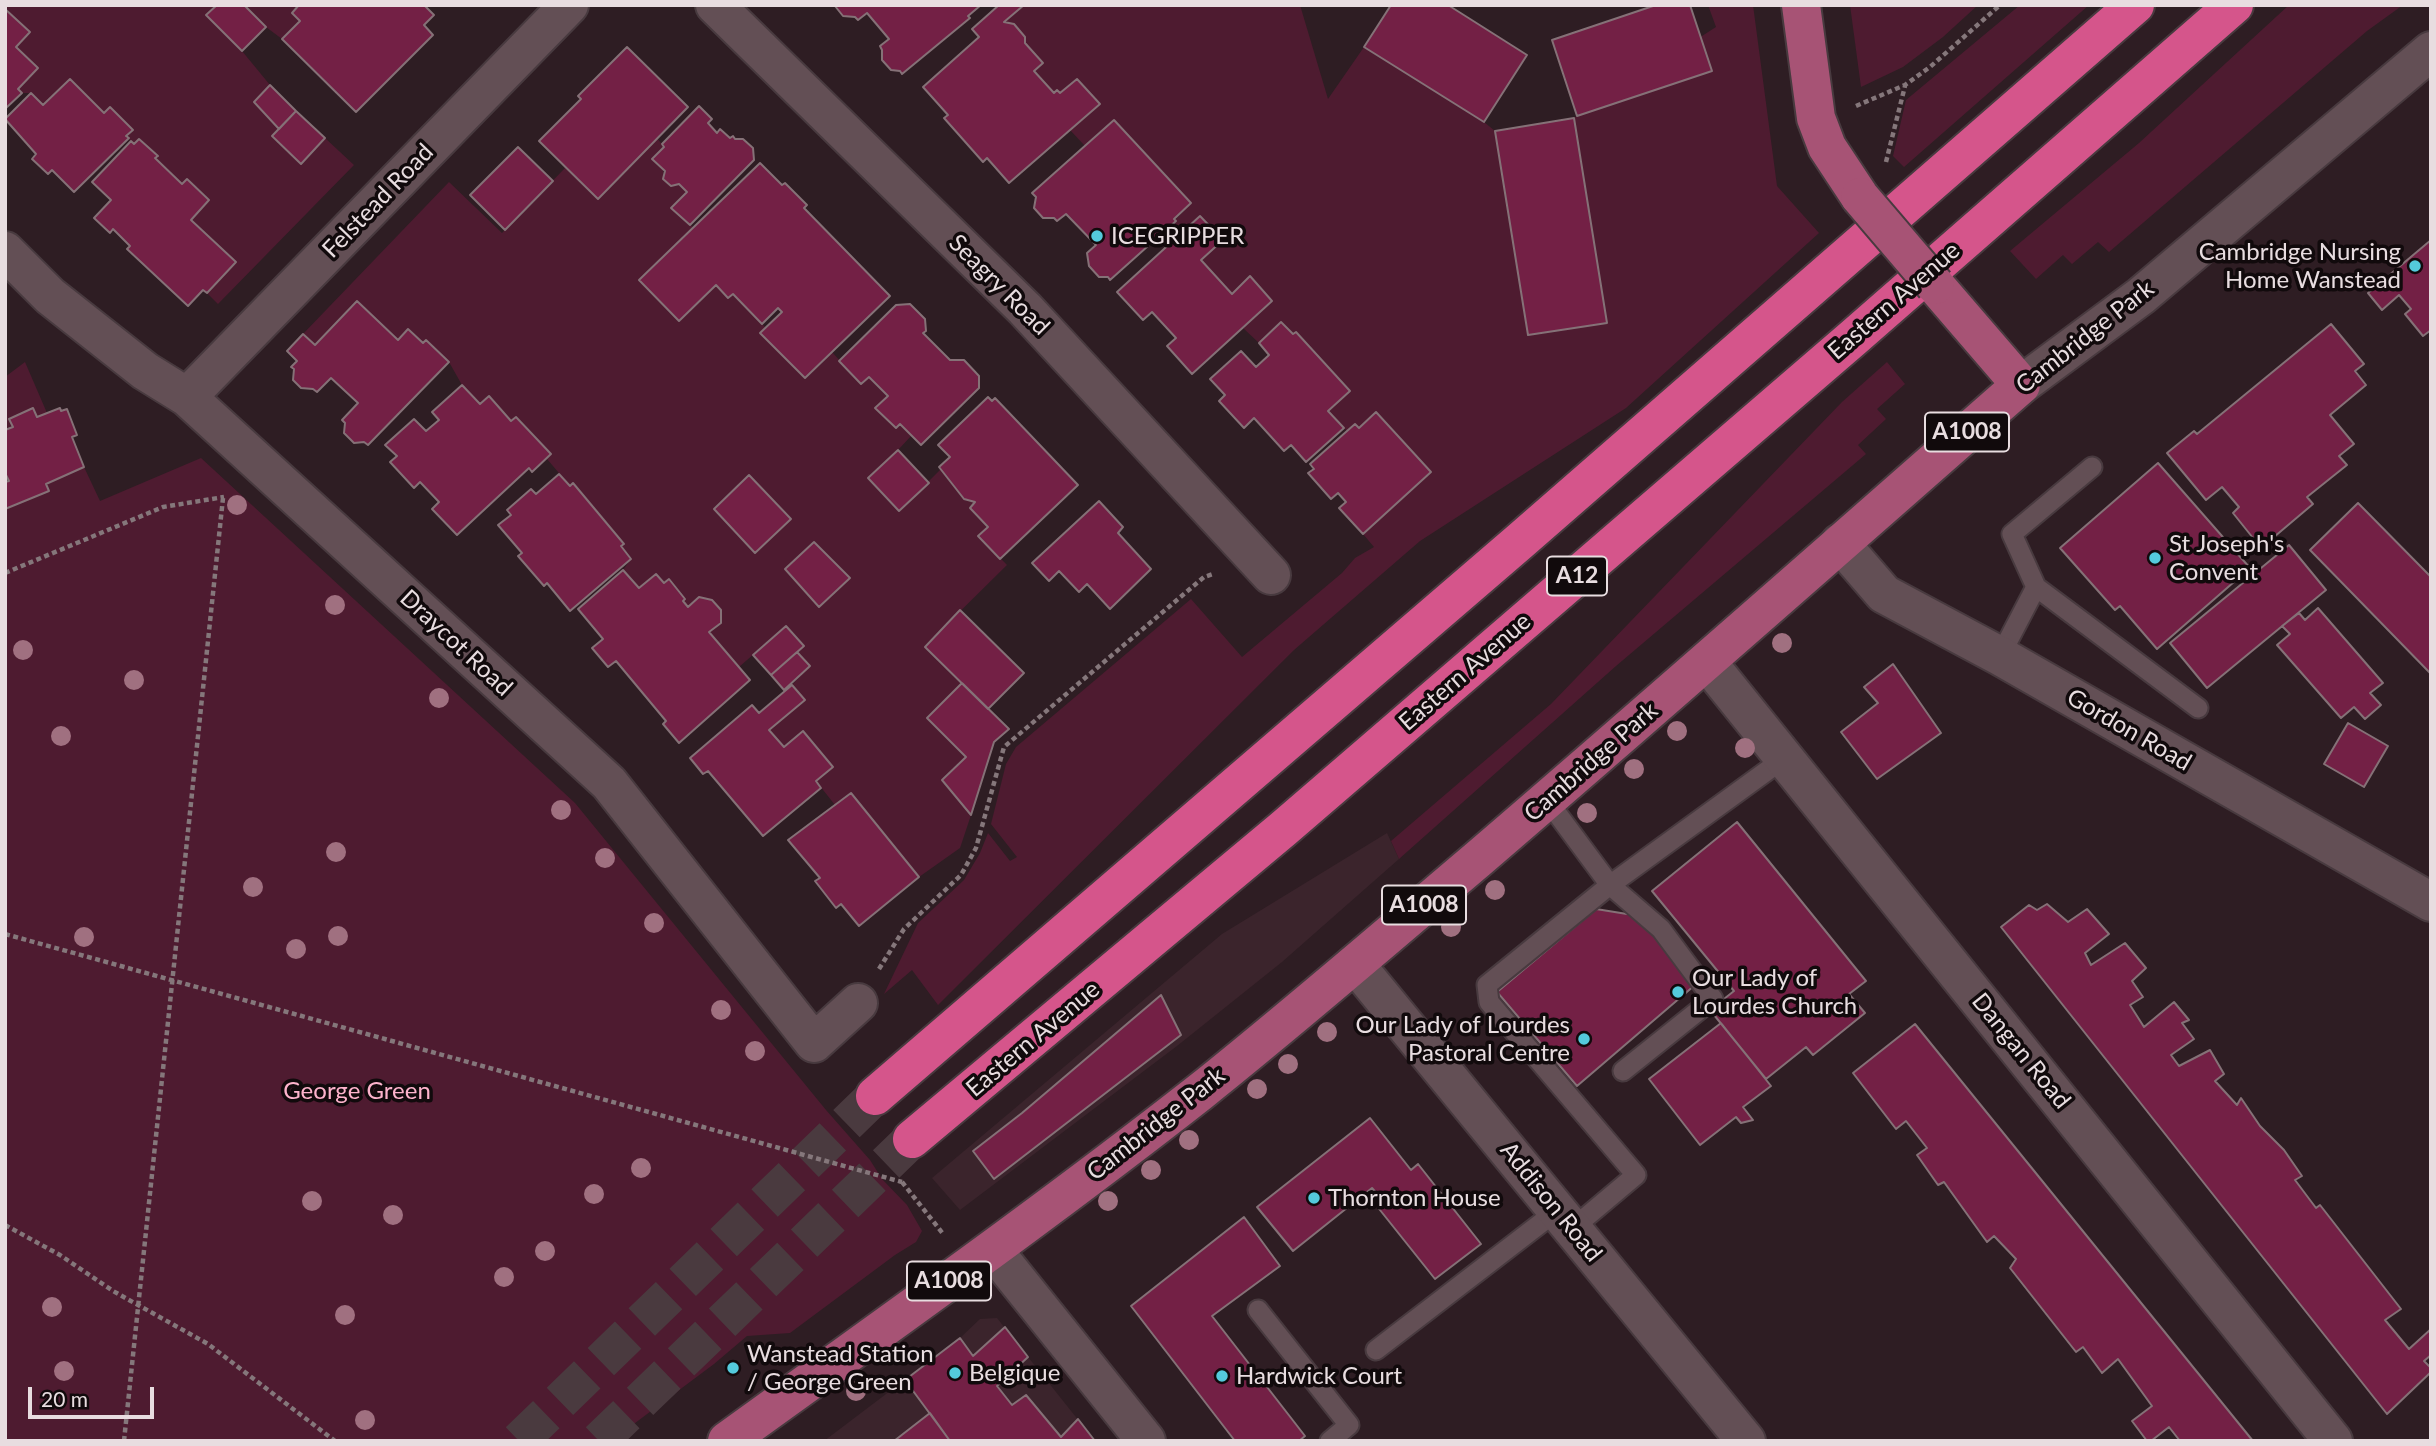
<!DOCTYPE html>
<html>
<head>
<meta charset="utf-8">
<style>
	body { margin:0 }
	#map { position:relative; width:2436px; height:1446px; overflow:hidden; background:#2e1d23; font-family:Lato,sans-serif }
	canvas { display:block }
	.frame { position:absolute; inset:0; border:7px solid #e8dde0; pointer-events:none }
	.scale { position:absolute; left:28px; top:1387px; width:126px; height:32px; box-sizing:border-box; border:4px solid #e8dde0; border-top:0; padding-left:9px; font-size:21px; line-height:24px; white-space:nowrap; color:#e8dde0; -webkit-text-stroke:5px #110a0c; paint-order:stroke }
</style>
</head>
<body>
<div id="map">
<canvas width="2436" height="1446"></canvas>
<div class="frame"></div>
<div class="scale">20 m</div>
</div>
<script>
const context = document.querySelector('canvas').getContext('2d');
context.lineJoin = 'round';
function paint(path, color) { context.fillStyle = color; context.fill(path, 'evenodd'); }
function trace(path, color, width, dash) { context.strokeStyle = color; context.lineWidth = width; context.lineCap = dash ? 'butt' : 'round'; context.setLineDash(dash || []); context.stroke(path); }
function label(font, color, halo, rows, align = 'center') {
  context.font = font + ' Lato,sans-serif'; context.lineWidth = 7; context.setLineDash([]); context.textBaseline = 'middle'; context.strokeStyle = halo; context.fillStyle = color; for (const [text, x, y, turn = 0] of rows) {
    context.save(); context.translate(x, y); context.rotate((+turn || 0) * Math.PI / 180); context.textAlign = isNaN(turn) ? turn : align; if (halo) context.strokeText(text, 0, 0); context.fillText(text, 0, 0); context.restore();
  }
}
paint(new Path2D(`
	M1387,833L1399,859L1282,962L1177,1046L960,1210L932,1178L1222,934Z
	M997,1318L1095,1441H824L960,1338L980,1319Z`), '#3b242c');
paint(new Path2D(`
	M5,5H217L207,16L242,51L270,85L254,102L279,129L272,137L301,164L325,138L354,165L218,304L207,293L236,262L191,220L209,199L187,179L182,184L155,158L157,155L139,139L134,144L126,136L132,130L110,107L104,113L71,79L43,105L31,93H22L18,89L38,68L16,47Z
	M244,5H299L292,13L300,21L282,39L266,27Z
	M1024,5H1300L1328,99L1364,47L1484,122L1495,131L1528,335L1607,322L1574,118L1716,27L1708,5H1753L1777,186L1819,233L1626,408L1420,541L1294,650L938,1005L912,970L884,994L918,923L964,880L980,853L988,833L1010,861L1017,857L991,824L1006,764L1016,747L1191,599L1242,657L1342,573L1355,558L1374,547L1363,534L1430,472L1355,424L1347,431L1328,411L1350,391L1296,332L1293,334L1281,322L1259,343L1243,328L1272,301L1250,277L1232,294L1201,260L1223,240L1200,216L1170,243L1162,234L1191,203L1138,145L1085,146L1070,130L1099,104L1077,79L1060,93L1057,90L1054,93L1034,71L1043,63L1004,22Z
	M1850,5H1978L1943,37L1903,67L1861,87Z
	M2020,5H2089L1904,167L1893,156L1906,100Z
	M2289,5H2403L2367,31L2109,252L2098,242L2072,264L2063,255L2036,279L2010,251L2139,143Z
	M657,138L664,147L663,179L671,186L679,184L687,192L672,208L694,228L640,281L679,321L716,285L728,298L733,294L765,327L761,333L805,378L832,352L861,384L869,377L888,396L876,408L896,428L900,424L912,435L898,450L899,511L941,469L964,499L975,502L970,508L988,527L979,536L1007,565L925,646L962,683L927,718L966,757L942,780L971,815L960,848L919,877L851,793L835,805L816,781L833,767L784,747L769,730L804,700L792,685L809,666L797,652L804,645L786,626L739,667L709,632L721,610L712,600L699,597L688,607L683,601L685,599L669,580L664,583L656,574L639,588L623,570L631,559L621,546L624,543L574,484L570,486L547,459L551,454L517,417L511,421L489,397L480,404L462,385L449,362L426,340L423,343L408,329L398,340L357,301L315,345L303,334L449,182L502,233L566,167ZM749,476L791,519L756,553H755ZM814,542L850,578L820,607H819Z
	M25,362L47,413L37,417L33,409L9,419L13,427L5,430V377Z
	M1887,362L1905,384L1877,409L1886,419L1858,445L1866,454L1616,666L1399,859L1391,841L1551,704L1842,402Z
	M201,458L575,803L826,1110L870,1160L882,1179L907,1205L922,1231L916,1242L895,1255L790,1333L747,1336L714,1364L611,1441H5V509L48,491L46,484L84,467L100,501Z`), '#4e1b30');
const building = new Path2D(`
	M217,5H244L266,27L242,51L206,15Z
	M299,5H424L434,15L424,25L433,35L356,112L282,39L300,21L292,13Z
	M981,5L968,16L970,18L902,74L900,71L891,70L882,60V50L880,46L889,39L867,13L858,20L855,17L843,16L835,6Z
	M999,5H1024L1004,22L1014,24L1025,37V43L1043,63L1034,71L1054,93L1057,90L1060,93L1077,79L1100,104L1009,183L987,158L983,162L944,118L948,115L923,87L979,37L972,29Z
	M1391,5H1448L1527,55L1484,122L1364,47Z
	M1656,5H1690L1712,71L1577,116L1552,40Z
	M5,9L30,32L16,47L38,68L18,89L22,93L6,108Z
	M627,47L688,107L598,199L539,141L581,99L578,96Z
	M70,79L104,113L110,107L133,130L126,136L129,138L74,192L52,170L48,174L32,159L36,154L5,119L31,93L43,105Z
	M270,85L296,111L279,129L254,102Z
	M699,106L712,119L708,123L717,133L720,129L730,138L733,136L735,139H743L753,148L754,160L690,225L671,208L687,192L679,184L671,186L663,179L665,171L652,159L664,147L662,144Z
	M296,111L325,138L301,164L272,136Z
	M1574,118L1607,323L1528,335L1495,131Z
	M1114,120L1191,203L1174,219L1176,221L1110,280L1108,277H1099L1089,266L1087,253L1096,245L1066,214L1057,221L1054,218H1043L1034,208L1036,197L1032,193Z
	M139,139L158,156L155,158L182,184L187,179L209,200L191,220L236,262L207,293L203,290L188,306L127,249L130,246L113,229L110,233L94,218L111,200L92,182L131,141L134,144Z
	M518,147L553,181L505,230L470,195Z
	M760,163L782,185L785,183L807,205L804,208L890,296L805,378L760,333L782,312L778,308L762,324L733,294L728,298L716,285L679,321L639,280Z
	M1200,216L1223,240L1201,260L1232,294L1250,276L1272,301L1192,374L1167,346L1176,338L1152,312L1143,320L1117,292Z
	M2431,240V330L2423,336L2405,314L2411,309L2399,295L2382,310L2368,293Z
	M357,301L398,340L408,329L423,343L426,340L449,362L368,445L364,442L354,443L344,433L345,423L342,420L358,403L331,378L317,392L313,389L301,388L293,380L294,369L291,367L297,361L287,351L303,334L315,345Z
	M910,304L925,319L926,331L923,333L950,360H964L979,376V388L921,445L900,424L896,428L875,408L888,396L869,377L861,384L839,361L896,305Z
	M1281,322L1293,334L1296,332L1350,391L1328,411L1344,428L1306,462L1291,445L1284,451L1254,418L1244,428L1219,401L1225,395L1210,379L1241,351L1256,367L1269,355L1259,343Z
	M2331,324L2364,364L2355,371L2366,385L2330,415L2354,444L2339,456L2347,465L2307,497L2313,504L2261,548L2233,513L2239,507L2222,487L2206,500L2167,453L2194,431L2197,434Z
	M462,385L480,404L489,396L511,421L516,417L551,454L532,472L529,468L457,535L432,509L439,502L420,482L414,488L390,462L397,456L385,445L414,419L426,431L439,420L432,412Z
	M988,397L992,401L995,398L1078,485L1000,559L978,536L988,527L970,508L975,502L964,499L939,467L950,457L938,445Z
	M33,408L37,417L60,408L61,411L67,409L77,435L72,437L84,467L46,484L49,491L5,509V482L9,481L5,473V430L13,427L9,419Z
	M1376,412L1431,472L1363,534L1339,508L1346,502L1338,493L1331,499L1308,473L1314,469L1310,464L1347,431L1355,424L1359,428Z
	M898,450L929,483L899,511L868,478Z
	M2158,463L2250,568L2157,649L2120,606L2115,610L2060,548Z
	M559,474L570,486L573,483L624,544L621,546L631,559L570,611L547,583L544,586L518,556L522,553L498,525L511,515L507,510L531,489L536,494Z
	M749,475L791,519L755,553L714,509Z
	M1099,501L1123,527L1118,533L1151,569L1110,609L1087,584L1079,592L1059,571L1049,581L1032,563Z
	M2358,503L2431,577V674L2310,550Z
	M814,542L850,578L819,607L785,569Z
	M2289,545L2326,590L2207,688L2170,643Z
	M623,570L639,588L656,574L664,583L669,579L685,599L683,601L688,607L699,597L712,600L721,610V623L709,632L750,680L679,743L663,724L666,721L616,661L608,667L592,648L603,639L578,609Z
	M2318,608L2383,683L2370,693L2381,705L2365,719L2354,707L2341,718L2277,645L2290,634L2282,626L2299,613L2305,620Z
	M960,610L1024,673L988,709L925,647Z
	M786,626L804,646L771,675L753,655Z
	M797,652L810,666L784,690L771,675Z
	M1893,664L1941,733L1877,779L1841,732L1878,703L1864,687Z
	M962,683L1009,729L994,742L971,815L942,780L966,757L927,718Z
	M792,685L805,700L769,730L784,747L803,731L833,767L816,781L821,788L763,836L708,771L703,774L690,758L752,705L759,713Z
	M2348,723L2388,746L2364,787L2324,764Z
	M851,793L919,877L859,926L841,904L836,908L815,881L820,878L788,840Z
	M1737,822L1866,981L1849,994L1865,1013L1813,1055L1806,1047L1766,1079L1710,1010L1734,991L1652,891Z
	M2047,904L2068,922L2087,909L2109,934L2085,953L2091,965L2125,943L2146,968L2132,981L2143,997L2130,1005L2144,1027L2174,1002L2189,1020L2182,1023L2194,1039L2171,1055L2179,1066L2210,1050L2224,1074L2215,1081L2237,1105L2241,1098L2260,1126L2284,1150L2302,1176L2295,1180L2316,1208L2320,1205L2401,1309L2385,1320L2409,1349L2431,1329V1355L2424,1361L2431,1368V1372L2387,1414L2001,927L2029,905L2037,910Z
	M1596,909L1627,914L1632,909L1695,985L1577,1086L1497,992Z
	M1161,995L1181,1035L994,1179L973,1151L1022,1113Z
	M1721,1023L1771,1086L1743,1107L1753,1120L1741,1123L1736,1117L1700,1145L1649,1079Z
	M1915,1024L2253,1441H2180L2169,1427L2151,1441H2147L2132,1421L2152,1406L2118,1359L2102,1373L2083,1347L2076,1352L2010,1268L2016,1259L1994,1236L1987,1242L1944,1182L1938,1185L1917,1155L1927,1148L1906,1121L1896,1129L1853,1073Z
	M1370,1118L1411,1170L1418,1164L1481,1244L1435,1279L1372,1200L1379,1196L1372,1188L1293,1251L1257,1207Z
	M1244,1217L1280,1266L1212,1316L1305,1436L1299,1441H1235L1131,1306Z
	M1005,1327L1028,1357L997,1386L1012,1405L1026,1395L1061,1437L1078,1419L1095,1441H950L905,1380L960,1338L973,1356Z
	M930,1413L950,1441H894Z`);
paint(building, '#732045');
trace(building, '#857177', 2);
trace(new Path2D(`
	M519,1441L875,1096
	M599,1441L912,1139`), '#4a3a3f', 38, [38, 19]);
const lane = new Path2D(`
	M2036,587L2012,534L2092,467
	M2000,656L2036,587L2198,708
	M1547,800L1610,885L1661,929L1713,999L1623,1071
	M1573,1228L1636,1175L1489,1002L1487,985L1610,885L1786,757
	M1258,1310L1349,1425L1330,1441
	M1376,1350L1558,1210`);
const street = new Path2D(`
	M715,5L1025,309L1271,575
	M5,251L50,296L145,371L187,397L609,783L814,1043L858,1003
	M2021,385L2141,296L2431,51
	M187,397L569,5
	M1840,543L1884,594L2000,656L2431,902
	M1707,662L2333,1441
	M1355,964L1746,1441
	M993,1250L1146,1441`);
const primary = new Path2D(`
	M1801,5L1816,118L1827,147L1860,197
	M727,1441C886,1326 1046,1213 1200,1092C1294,1017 1385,938 1477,860C1660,703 1840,544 2021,385L1935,285`);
const highway = new Path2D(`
	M875,1096L1519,542L2135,5
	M912,1139L1283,829L1853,338L2234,5`);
trace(lane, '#483a3f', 23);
trace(street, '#483a3f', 42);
trace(primary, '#483a3f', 42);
trace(highway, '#483a3f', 42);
trace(new Path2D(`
	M1856,106L1905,85L1930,67L2000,5
	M1886,162L1905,86
	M5,573L163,507L224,497
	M5,934L902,1182
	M879,969L904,929L961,875L976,848L1004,747L1204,577L1213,574
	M902,1182L944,1235
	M5,1225L60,1255L113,1291L208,1344L335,1441
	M124,1441L223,498`), '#85777b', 4.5, [5, 3.5]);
trace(lane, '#634f55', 19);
trace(street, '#634f55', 38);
trace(primary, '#a75375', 38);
trace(highway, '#d5558b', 38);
const primaryBridge = new Path2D(`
	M1860,197L1935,285`);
trace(primaryBridge, '#483a3f', 42, []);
trace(primaryBridge, '#a75375', 38);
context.fillStyle = '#a07080';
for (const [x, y] of [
	[237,505],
	[335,605],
	[1782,643],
	[23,650],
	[134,680],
	[439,698],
	[1677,731],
	[61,736],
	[1745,748],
	[1634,769],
	[561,810],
	[1587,813],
	[336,852],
	[605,858],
	[253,887],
	[1495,890],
	[654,923],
	[1451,927],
	[338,936],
	[84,937],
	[296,949],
	[721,1010],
	[1327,1032],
	[755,1051],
	[1288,1064],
	[1257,1089],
	[1189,1140],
	[641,1168],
	[1151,1170],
	[594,1194],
	[312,1201],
	[1108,1201],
	[393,1215],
	[545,1251],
	[504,1277],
	[52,1307],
	[345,1315],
	[64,1371],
	[856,1391],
	[365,1420]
]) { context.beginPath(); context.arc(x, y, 10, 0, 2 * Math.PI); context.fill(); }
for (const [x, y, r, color] of [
	[1097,236,7,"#54cadc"],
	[2415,266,7,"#54cadc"],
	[2155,558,7,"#54cadc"],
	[1678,992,7,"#54cadc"],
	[1584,1039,7,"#54cadc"],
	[1314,1198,7,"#54cadc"],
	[733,1368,7,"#54cadc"],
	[955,1373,7,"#54cadc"],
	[1222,1376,7,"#54cadc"]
]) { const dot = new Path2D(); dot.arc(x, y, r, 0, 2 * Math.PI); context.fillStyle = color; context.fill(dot); trace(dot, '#110a0c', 2.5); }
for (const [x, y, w] of [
	[1967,432,84],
	[1577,576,60],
	[1424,905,84],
	[949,1281,84]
]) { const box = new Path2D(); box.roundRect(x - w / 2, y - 19.5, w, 39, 5); context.fillStyle = '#110a0c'; context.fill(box); trace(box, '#e8dde0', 2); }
label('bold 23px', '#e8dde0', null, [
	["A1008",1967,432],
	["A12",1577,576],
	["A1008",1424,905],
	["A1008",949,1281]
]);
label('24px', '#e8dde0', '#110a0c', [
	["Felstead Road",378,201,-46],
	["Seagry Road",999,285,45],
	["Eastern Avenue",1894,301,-41],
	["Cambridge Park",2085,337,-38],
	["Draycot Road",456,643,43],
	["Eastern Avenue",1465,672,-41],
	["Gordon Road",2129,730,30],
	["Cambridge Park",1591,762,-41],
	["Eastern Avenue",1033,1039,-40],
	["Dangan Road",2021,1051,51],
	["Cambridge Park",1156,1124,-38],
	["Addison Road",1551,1202,51]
]);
label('24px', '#e8dde0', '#110a0c', [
	["ICEGRIPPER",1111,236],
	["Cambridge Nursing",2401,252,"right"],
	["Home Wanstead",2401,280,"right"],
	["St Joseph's",2169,544],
	["Convent",2169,572],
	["Our Lady of",1692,978],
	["Lourdes Church",1692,1006],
	["Our Lady of Lourdes",1570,1025,"right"],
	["Pastoral Centre",1570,1053,"right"],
	["Thornton House",1328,1198],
	["Wanstead Station",747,1354],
	["/ George Green",747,1382],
	["Belgique",969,1373],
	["Hardwick Court",1236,1376]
], 'left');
label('24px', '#fdb3cc', '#110a0c', [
	["George Green",357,1091]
]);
</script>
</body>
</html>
